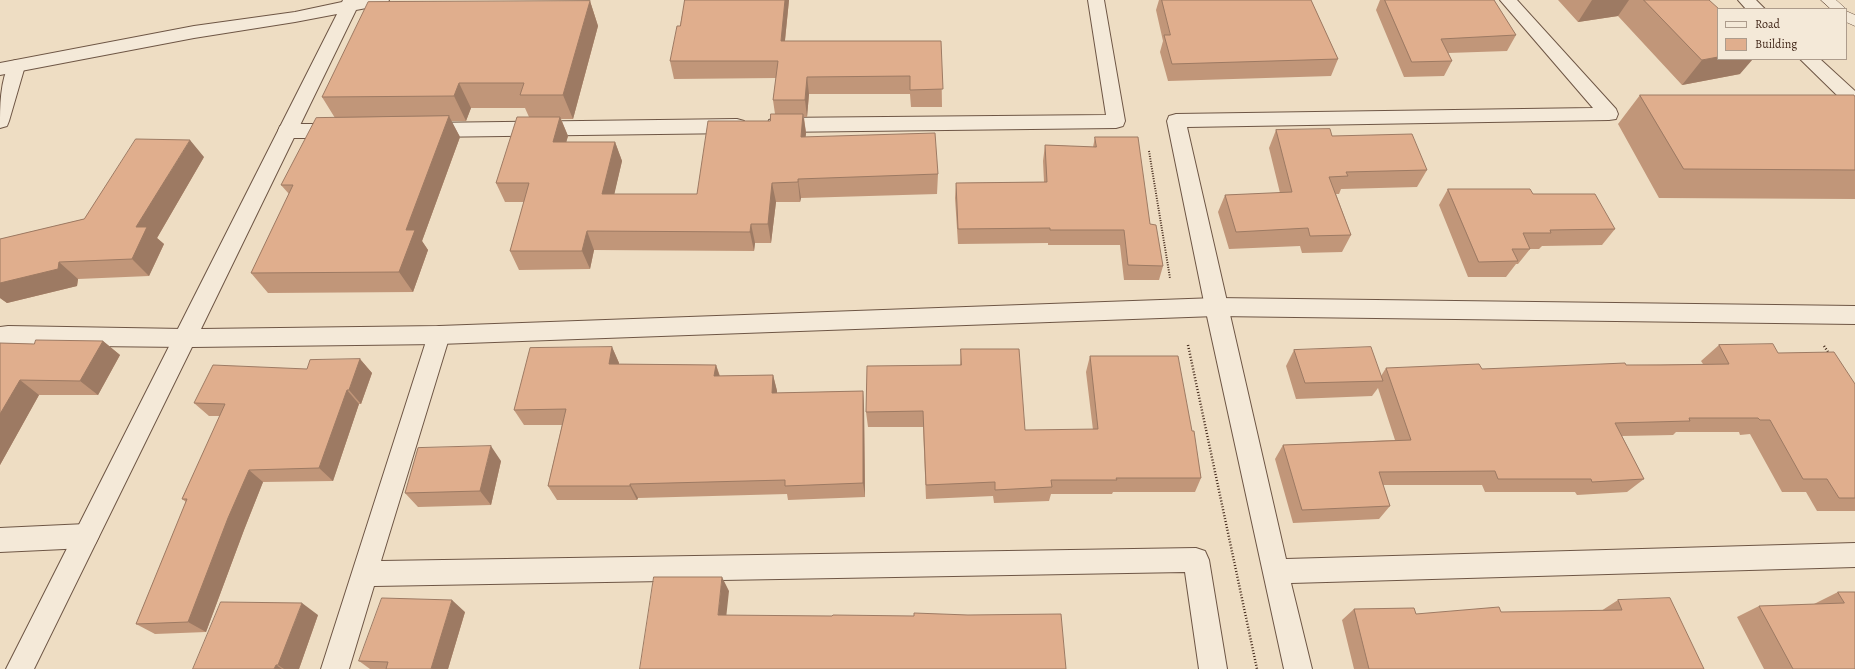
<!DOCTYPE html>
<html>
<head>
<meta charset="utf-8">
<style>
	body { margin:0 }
	#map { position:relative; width:1855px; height:669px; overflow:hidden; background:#eeddc3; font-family:Alegreya,serif }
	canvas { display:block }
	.legend { position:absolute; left:1717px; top:8px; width:130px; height:52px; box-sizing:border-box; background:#f4e9d8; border:1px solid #ad9c8c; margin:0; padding:5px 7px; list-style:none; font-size:12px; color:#43291b }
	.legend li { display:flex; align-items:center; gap:8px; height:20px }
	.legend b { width:20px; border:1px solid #ad9c8c }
</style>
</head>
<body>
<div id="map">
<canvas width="1855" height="669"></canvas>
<ul class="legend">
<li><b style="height:5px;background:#f4e9d8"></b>Road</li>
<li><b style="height:11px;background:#e0ae8d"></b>Building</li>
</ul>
</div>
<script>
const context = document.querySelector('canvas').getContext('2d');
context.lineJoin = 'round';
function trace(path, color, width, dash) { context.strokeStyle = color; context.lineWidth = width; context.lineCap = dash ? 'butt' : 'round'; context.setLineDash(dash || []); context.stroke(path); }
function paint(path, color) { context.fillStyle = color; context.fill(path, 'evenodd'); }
const service = new Path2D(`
	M1821,0H1836L1846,9H1831Z
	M1846,11L1855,15V26L1846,22Z`);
const minor = new Path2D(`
	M1088,0H1104L1125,121L1123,126L1116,128L776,132L769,130L767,125L769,120L776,118L1106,115Z
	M1500,0H1517L1616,109L1618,114L1616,119L1609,120L1187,127L1286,559L1855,543V567L1291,583L1312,669H1284L1205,307L1167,121L1169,116L1176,114L1593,108Z
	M16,60L22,62L25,66L9,121L7,126L0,128C0,106 0,81 10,62Z
	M737,119L744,121L746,126L744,131L737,133L426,137L419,135L417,130L419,125L426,123Z
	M287,124H339L346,126L348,131L346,136L339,138H287L280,136L278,131L280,126Z
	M8,326L184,329L192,332L195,338L192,344L184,347L0,345V327Z
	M439,326L447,329L450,335L381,561L1196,548L1205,551L1209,560L1227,669H1199L1185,572L374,586L349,669H321L428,335L431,329Z
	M86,524L95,528L99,536L95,544L86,548L0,552V528Z`);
const tertiary = new Path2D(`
	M343,0H389L387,4L356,10L201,329L439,326L1216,298L1855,306V324L1216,316L439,344L192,347L34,669H6L337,14L295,22L194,38L0,75V63L194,26L295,12L342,2Z
	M1738,0H1756L1765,9H1746Z
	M1800,59H1820L1855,91V108L1848,106Z`);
trace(service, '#6e5645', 1);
trace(minor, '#6e5645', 2);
trace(tertiary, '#6e5645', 2);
trace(new Path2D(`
	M1149,151L1170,278`), '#43291b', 2, [1, 1.5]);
trace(new Path2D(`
	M1188,345L1257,669
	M1824,346L1830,355`), '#43291b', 2.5, [1, 2]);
paint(service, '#f4e9d8');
paint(minor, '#f4e9d8');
paint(tertiary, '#f4e9d8');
paint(new Path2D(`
	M685,0H789L785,41H941L942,107H911L910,94H809L807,117H804L806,133L805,137L938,174L937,194L801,198L800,202H776L771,243H755L754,251L594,250L590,269L519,270L510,251L524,202H505L496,183L529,117L525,108H471L466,121H451L460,137L422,241L428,250L413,292L268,293L251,273L289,194L281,185L335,118L322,97L590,1L598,26L573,119H561L568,136L566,142H615L622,161L614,194H697L770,121L775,114L773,100L776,78L674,79L670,61L680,26Z
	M1159,0H1311L1338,59L1331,76L1168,81L1160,52L1163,41L1156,10Z
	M1380,0H1494L1516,35L1507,51L1448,53L1452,61L1444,76L1404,77L1376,10Z
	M1558,0H1709L1740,74L1682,85L1618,16L1578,22Z
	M1640,95L1855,97V199L1659,198L1618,124Z
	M1276,130L1332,136L1427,170L1417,187L1341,189L1339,194H1336L1351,235L1342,252L1302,253L1300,246L1229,249L1218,212L1225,195L1280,193L1269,148Z
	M1095,137L1150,224L1163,266L1159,280H1124L1120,245H1048V243L958,244L955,198L956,183L1044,182L1043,161L1045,145L1093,147Z
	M204,157L157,238L164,244L149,276L78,279L77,286L7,303L0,298V239L84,219Z
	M1448,189L1533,194L1615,229L1602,245L1542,246L1539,249H1530L1518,264H1516L1506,277H1468L1439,205Z
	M103,341L120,355L98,395H39L0,465V343L34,344Z
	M1719,345L1778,353L1855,384V511H1817L1806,492H1782L1750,434L1740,435L1739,432H1676L1673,435L1622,436L1644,479L1627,492L1577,495L1575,492H1485L1482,485H1383L1390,506L1379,519L1293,523L1275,459L1283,445L1395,440L1378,388L1372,396L1296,399L1286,366L1294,350L1381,376L1386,368L1482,369L1626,365L1703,364L1701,361Z
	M612,347L619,363V364L716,365L720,376L773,375L777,391V393L863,391L864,407L865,497L788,500L787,494L638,498L637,500H557L548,486L562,425H524L514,410Z
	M961,349L1025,430H1093L1086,372L1090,356L1192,431L1201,478L1195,492H1113L1112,494H1051L1049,501L994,503L993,496L926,499L923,427H868L866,412L960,365Z
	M360,359L372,373L361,404H359L333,481L263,482L244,530L206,632L155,634L136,624L186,502L182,499L220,416H209L194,403L307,369Z
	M501,461L491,505L418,507L405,493Z
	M1838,592H1855V669H1764L1737,617L1759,606L1814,604Z
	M1618,600L1704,669H1354L1342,620L1354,609L1416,614L1601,611Z
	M465,612L448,669H370L359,661Z
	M318,615L299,669H193Z`), '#c19679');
paint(new Path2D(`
	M785,0H789L783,59L781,41Z
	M1592,0H1629L1618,16L1578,22Z
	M590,1L598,26L573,119L563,95Z
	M1718,57V59H1753L1740,74L1682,85L1702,60Z
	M807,77L809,94L807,117L805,100Z
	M459,83L471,108L466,121L454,96Z
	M803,114L806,133L804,157L801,137Z
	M449,116L460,137L422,241L428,250L413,292L399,272L406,230Z
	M560,117L568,136L561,161L553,142Z
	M190,140L204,157L157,238L164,244L149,276L132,259L136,227Z
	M615,142L622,161L610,213L602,194Z
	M798,179L801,198L800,202L798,182Z
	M772,183L776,202L771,243L768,224Z
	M751,224L755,243L754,251L750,232Z
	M587,231L594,250L590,269L582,251Z
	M59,262L78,279L77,286L7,303L0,298V283Z
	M103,341L120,355L98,395L80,381Z
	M612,347L619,363L616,380L609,364Z
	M360,359L372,373L361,404L349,390Z
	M716,365L721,381L714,376Z
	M773,375L777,391L776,408L772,393Z
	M20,380L39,395L0,465V414Z
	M347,390L359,404L333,481L319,468Z
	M863,391L864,407L865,497L863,483Z
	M491,446L501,461L491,505L480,491Z
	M249,470L263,482L244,530L206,632L188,622L228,518Z
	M630,484L638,498L637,500L630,486Z
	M722,577L729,591L725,628L718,615Z
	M452,600L465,612L448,669H431Z
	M302,603L318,615L299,669H284L278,665Z
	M276,665L282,669H274Z`), '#9d7a63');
const building = new Path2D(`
	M685,0H785L781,41H941L943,89L910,90V76L807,77L805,100H773L778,61H670L677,26H680Z
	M1162,0H1311L1338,59L1172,64L1164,35H1170Z
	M1385,0H1494L1516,35L1441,39L1452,61L1412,62Z
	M1644,0H1709L1719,9H1718V57L1702,60Z
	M590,1L563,95H520L524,83H459L454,96L322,97L368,2Z
	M1640,95H1854L1855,97V170L1684,169Z
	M771,114H803L801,137L935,133L938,174L798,179V182L772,183L768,224H751L750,232L587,231L582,251H510L529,183H496L517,117H560L553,142H615L602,194H697L708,121H770Z
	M449,116L406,230H415L399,272L251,273L293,185H281L316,118Z
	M1330,129L1332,136L1412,134L1427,170L1346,172L1348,176L1329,177L1351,235L1310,236L1308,228L1236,232L1225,195L1292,192L1276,130Z
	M1095,137H1138L1150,224L1156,225L1163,266L1128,265L1124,230H1050V228L958,229L956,183L1047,182L1045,145L1096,147Z
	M136,139L190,140L136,227H147L132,259L59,262L58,269L0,283V239L84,219Z
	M1448,189H1530L1533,194H1595L1615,229L1550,230L1551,233H1523L1530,249H1512L1518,261L1479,262Z
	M36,340L103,341L80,381L20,380L0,414V343L34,344Z
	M1773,344L1778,353L1834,352L1855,384V498H1839L1827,479H1803L1770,420H1760L1758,418H1689L1690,421L1615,423L1644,479L1592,482L1591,479H1498L1495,471L1379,472L1390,506L1302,510L1283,445L1411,440L1386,368L1479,364L1482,369L1625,363L1626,365H1661L1729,364L1719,345Z
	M612,347L609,364L716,365L714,376L773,375L772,393L863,391V483L785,486V480L630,484V486H548L566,409L514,410L530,348Z
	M1371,347L1383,381L1305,383L1294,350Z
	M961,349H1019L1025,430L1098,429L1090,356H1178L1192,431H1194L1201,478H1116L1117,480H1051L1052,487L995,490V482L926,485L923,411L866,412L867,366L961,365Z
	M360,359L349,390H347L319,468L249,470L228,518L188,622L136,624L187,499H182L225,404L194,403L213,365L307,369L310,360Z
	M491,446L480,491L405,493L418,448Z
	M654,577H722L718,615L832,616L833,615L914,616V613L968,615L1061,614L1066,669H640Z
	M1838,592H1855V669H1793L1759,606L1844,603Z
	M382,598L452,600L431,669H386L388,662L359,661Z
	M1670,598L1704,669H1369L1354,609L1414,608L1416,614L1499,607L1501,612L1622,610L1618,600Z
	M221,602L302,603L278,665H276L274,669H193Z`);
paint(building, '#e0ae8d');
trace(building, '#9d7a63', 1);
</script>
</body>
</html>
